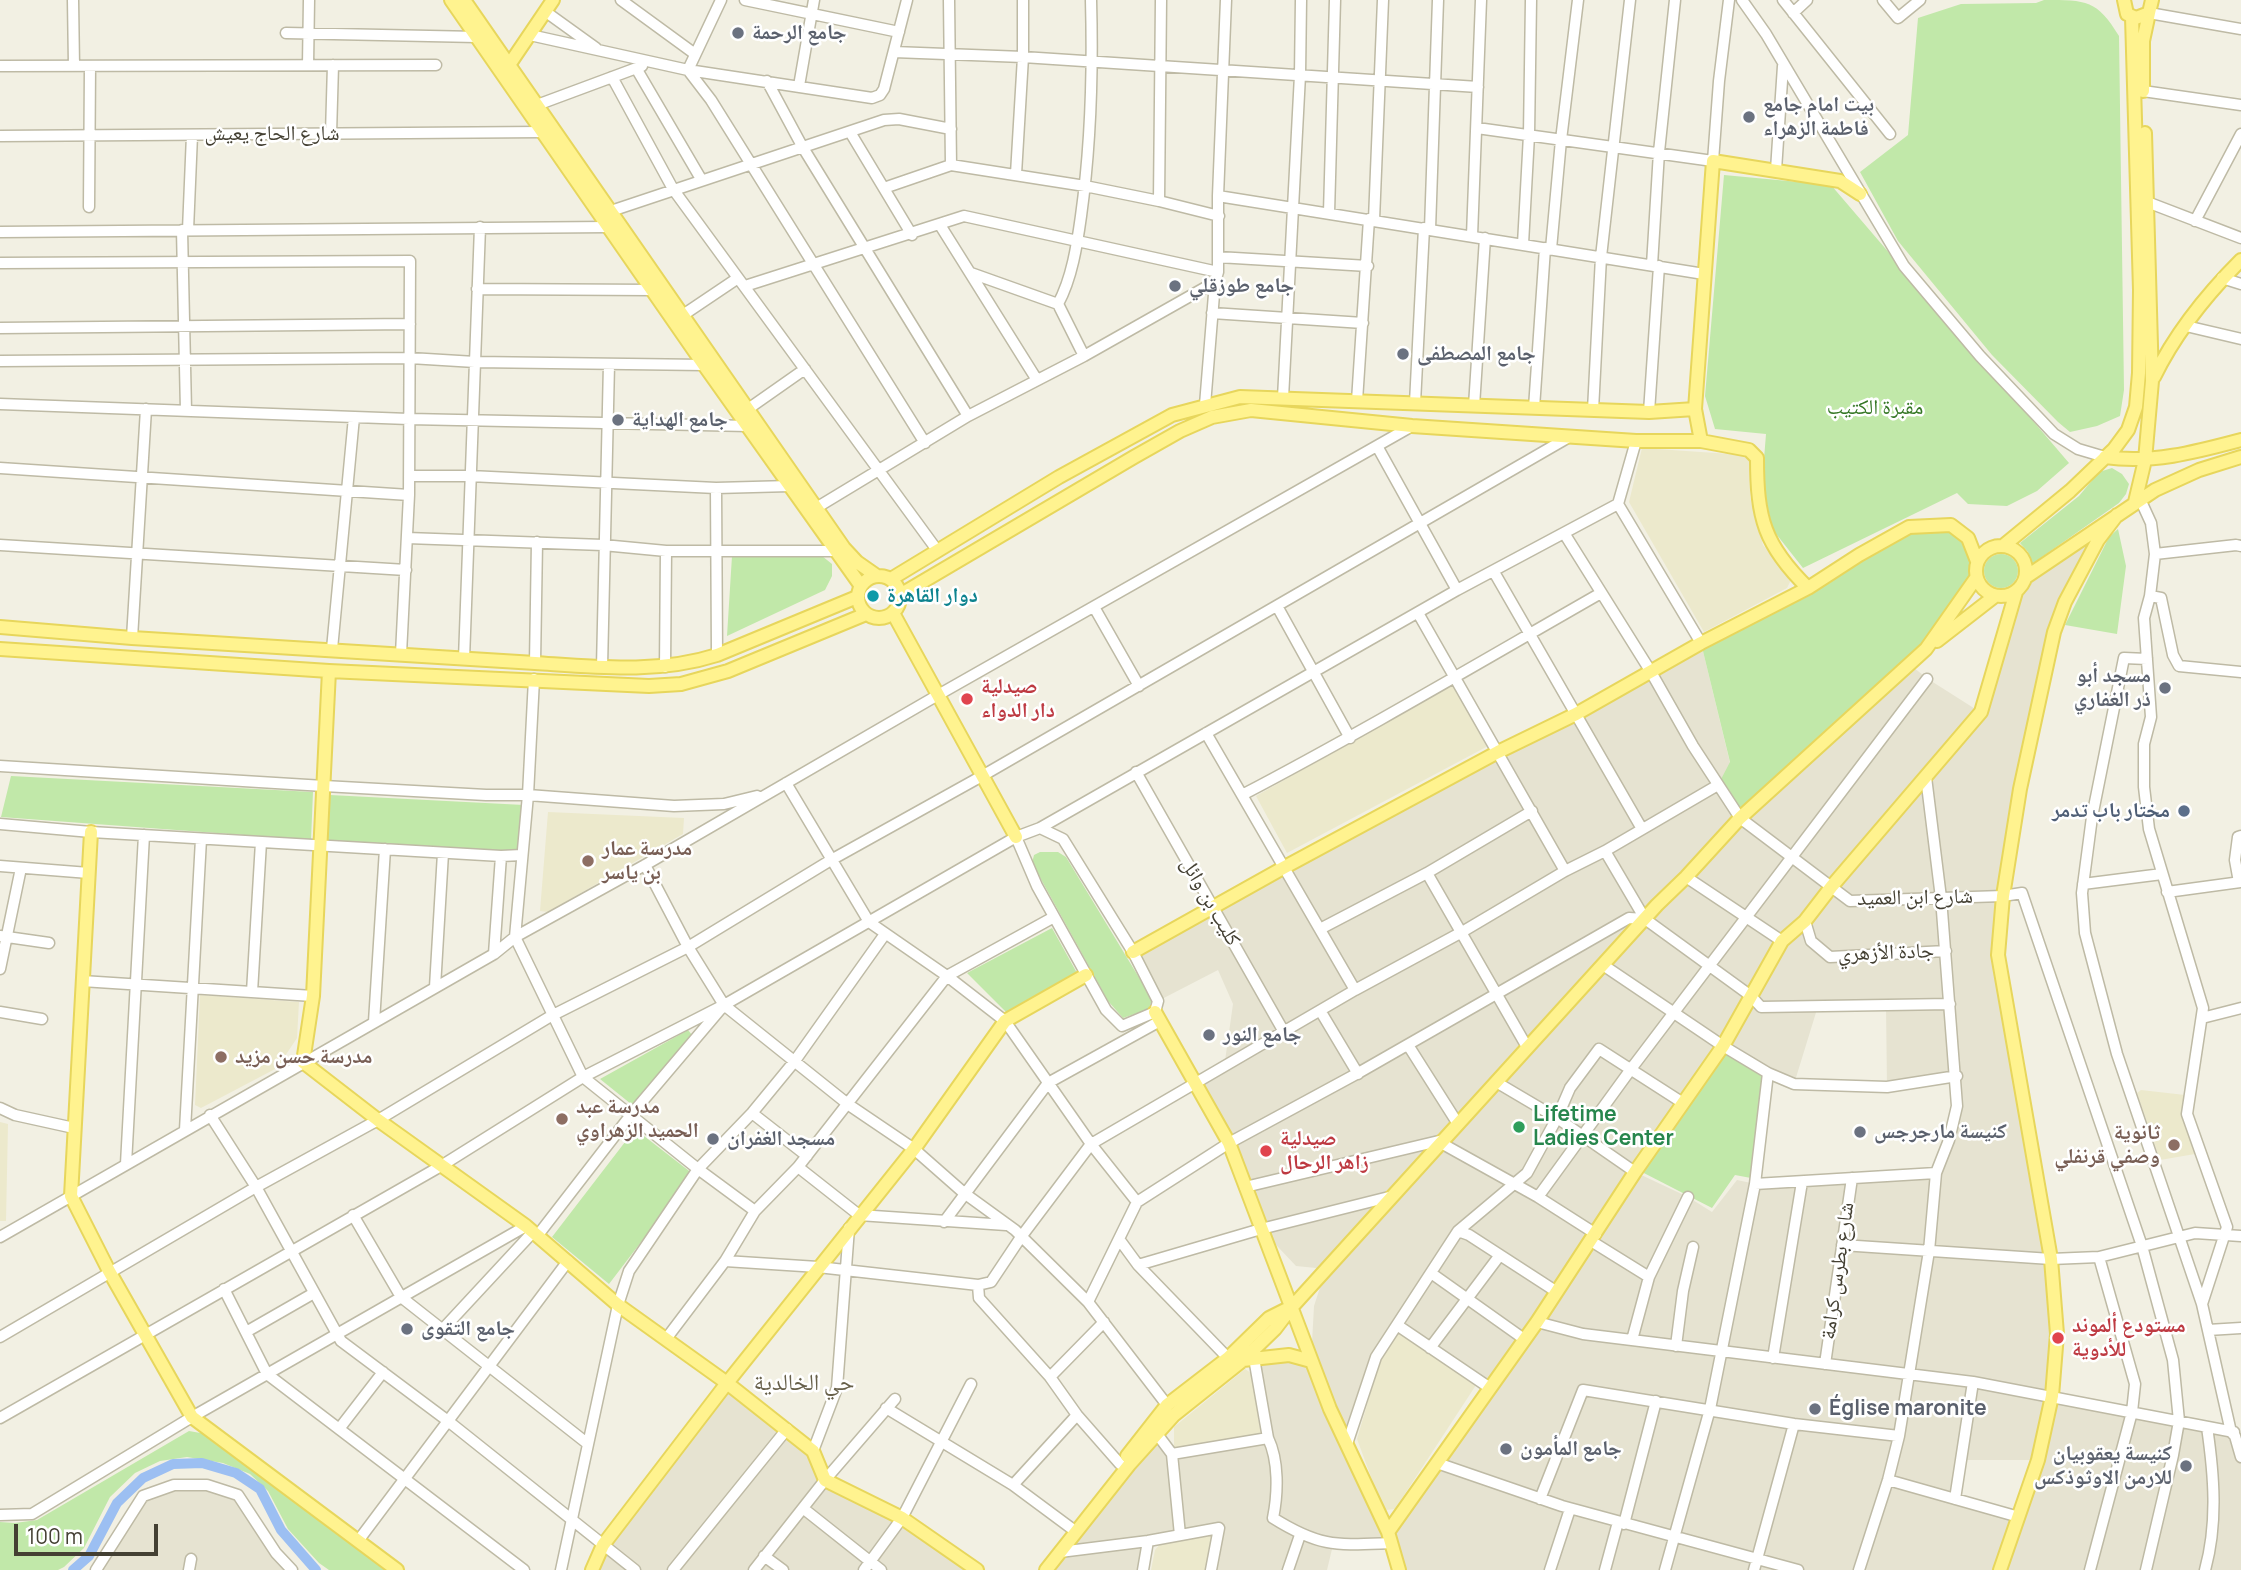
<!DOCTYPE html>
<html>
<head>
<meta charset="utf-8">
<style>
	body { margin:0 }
	#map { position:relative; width:2241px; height:1570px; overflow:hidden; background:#f2f0e3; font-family:Manrope,sans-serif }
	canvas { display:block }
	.scale { position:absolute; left:14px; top:1524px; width:144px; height:32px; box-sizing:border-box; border:4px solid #444033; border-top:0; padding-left:9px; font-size:21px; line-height:24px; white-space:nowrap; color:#444033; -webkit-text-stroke:5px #fff; paint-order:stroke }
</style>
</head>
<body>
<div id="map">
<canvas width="2241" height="1570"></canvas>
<div class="scale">100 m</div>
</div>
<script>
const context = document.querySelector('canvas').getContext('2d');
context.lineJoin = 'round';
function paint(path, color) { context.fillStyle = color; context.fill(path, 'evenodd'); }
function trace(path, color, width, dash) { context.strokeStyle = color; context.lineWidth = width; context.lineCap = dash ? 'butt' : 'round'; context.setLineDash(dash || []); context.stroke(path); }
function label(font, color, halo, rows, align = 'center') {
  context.font = font + ' Manrope,"Noto Naskh Arabic",sans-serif'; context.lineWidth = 5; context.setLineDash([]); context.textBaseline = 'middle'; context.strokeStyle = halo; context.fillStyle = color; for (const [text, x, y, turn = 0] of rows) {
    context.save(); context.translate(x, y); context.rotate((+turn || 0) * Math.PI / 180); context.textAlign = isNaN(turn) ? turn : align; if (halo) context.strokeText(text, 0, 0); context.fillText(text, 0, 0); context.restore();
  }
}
paint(new Path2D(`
	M2117,515L2065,602L2045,668L1998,955L2051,1259L2052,1396L2241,1434V1570H1399L1392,1543L1333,1545L1327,1570H1211L1218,1529L1148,1541L1143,1570H1046L1157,1434L1172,1454L1268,1438L1254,1358L1311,1361L1314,1306L1326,1269L1296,1266L1261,1229L1196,1084L1224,1068L1233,1004L1218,970L1158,1001L1133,952L1701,643L1730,763L1909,664L1928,679L1980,712L2016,592L2026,577ZM1818,1006H1886L1887,1087L1957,1076L1949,1140L1936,1173L1756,1184L1737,1180L1712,1212L1688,1197L1635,1172L1723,1046L1794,1084ZM1397,1326L1490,1389L1388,1531L1347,1444L1376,1357ZM1961,1460H2038L2019,1517L1955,1498Z
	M727,1383L813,1451L825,1480L902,1518L977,1570H592Z
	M174,1485H207L238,1495L292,1570H96L143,1496Z`), '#e6e3d1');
paint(new Path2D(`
	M1642,448L1745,455L1750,461V497L1763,545L1788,573L1791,580L1787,588L1704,632L1629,502Z
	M1452,685L1488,746L1287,853L1256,796Z
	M548,812L684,818L683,834L548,912L540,911Z
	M200,995L299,1002L297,1038L277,1068L201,1108L195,1105Z
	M2141,1090L2185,1095L2184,1117L2195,1154L2160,1160L2137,1093Z
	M0,1122L8,1124L6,1221H0Z
	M1398,1331L1478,1382L1395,1509L1386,1510L1380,1501L1357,1439L1381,1357Z
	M1245,1369L1251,1373L1261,1435L1174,1450V1427Z
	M1212,1534L1206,1570H1151L1155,1550L1160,1544Z`), '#ece9cc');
paint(new Path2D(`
	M2044,0C2087,0 2097,0 2119,36L2124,390L2120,416L2097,426L2070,432L2058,422L1992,355L1898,241L1860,172L1908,135L1918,18L1961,4L2036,3Z
	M1724,175L1831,185L2069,463L2037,491L2007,506L1968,504L1957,493L1803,568L1773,530L1762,484L1766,434L1715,429L1705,396Z
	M2112,468L2122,474L2129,484L2126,494L2119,503L2032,564L2028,552L2020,543L2079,496L2099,472Z
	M1951,525L1977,561L1975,574L1926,649L1740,818L1718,785L1730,762L1701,643L1909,527Z
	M2118,529L2126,566L2117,634L2065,625L2109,537Z
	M1984 571a17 17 0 1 1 34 0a17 17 0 1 1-34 0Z
	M732,556H822L832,564V576L825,590L727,636Z
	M11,776L313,792L311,840L1,817Z
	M330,795L524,805L521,854L326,842Z
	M1040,852H1058L1066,857L1152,999L1149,1009L1123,1018L1108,1001L1032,863L1034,855Z
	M1052,928L1077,973L1006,1012L967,973Z
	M688,1030L692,1035L636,1108L600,1079Z
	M1727,1053L1763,1074L1751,1178L1735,1175L1712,1208L1638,1170Z
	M635,1129L693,1174L609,1284L552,1237Z
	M189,1431L206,1434L385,1570H329L319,1563L288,1529L268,1491L250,1474L223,1463L187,1457L160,1461L135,1473L110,1497L84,1548L64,1567L58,1570H0V1522L15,1523L37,1520Z`), '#c1e8a9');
trace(new Path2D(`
	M73,1570L89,1556L117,1503L143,1478L173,1464L202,1463L236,1473L260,1489L281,1530L316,1570`), '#9cbff2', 10);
const minor = new Path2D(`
	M73,0L74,66
	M621,0L695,54
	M721,0L688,70L711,100L925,443
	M745,0L899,32
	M949,0L951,165
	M1742,0L1766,34L1904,266L1980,356L2054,434L2078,449L2105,457
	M1783,0L1890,134
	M1883,0L1898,18L1920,0
	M546,12L596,48
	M1793,13L1807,0
	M2149,13L2241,29
	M286,33L477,37
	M530,35L688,70L872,98L880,95L884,89L907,0
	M894,52L1023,57L1478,87
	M308,65L309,0
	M0,66L436,65
	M636,68L701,179
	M612,77L673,189L937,550
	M767,81L802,146L968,416
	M799,86L814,0
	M2143,91L2241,105
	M537,105L642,66
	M1477,128L1713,161L1719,81L1729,0
	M850,132L912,235
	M331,134L333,65
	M0,136L543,132
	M1776,170L1783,66
	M1016,174L1023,57V0
	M884,188L951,165L1085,186L1159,201L1219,216
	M1218,196L1704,274
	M1159,201L1161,0
	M2147,202L2241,238
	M89,207L90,66
	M611,211L884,120L899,119L951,129
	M1329,213L1335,0
	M1374,220L1383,0
	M2195,221L2241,134
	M940,225L1037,380
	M1430,229L1438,0
	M182,230L186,411
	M188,230L192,135
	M0,232L609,227
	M1472,236L1481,0
	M1523,244L1529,135L1531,0
	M1551,249L1561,140L1578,0
	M1218,257L1368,266
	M0,263L410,261L409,495L401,654
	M1652,265L1659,152L1675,0
	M971,273L1058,304C1072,278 1077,245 1081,216C1091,144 1093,72 1091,0
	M2222,278L2241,284
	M745,286L964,216L1218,272
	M477,289L653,290
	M1058,304L1084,356
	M1212,313L1363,323
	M683,315L738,278
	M2186,326L2241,339
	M0,328L410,324
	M0,361L410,358L475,362L704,365
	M1283,398L1300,75L1301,0
	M1357,401L1369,219
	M1415,403L1424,228
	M0,404L409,419L749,426
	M1205,405L1215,282L1218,272V196L1226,0
	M1474,406L1485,238
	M1534,408L1545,248
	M748,409L805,369
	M1593,410L1601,257L1630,0
	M1649,412L1659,266
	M1636,441L1618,504L1701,643
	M1377,446L1457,590
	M0,468L409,495
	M409,476H470L716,488L790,486
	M716,488L717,655
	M2140,499L2151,523L2155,554L2150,596L2144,618L2151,717L2144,744V787L2149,829L2203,1008L2187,1114L2227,1227L2202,1304
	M816,508L968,416L1084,356L1215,282
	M1564,533L1651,672L1693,746L1740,818L1850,901L2003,896L2022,893L2142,1246L2173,1360L2179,1421L2173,1455L2146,1570
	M407,538L603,545L666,551H835
	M0,545L406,570
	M2155,554L2236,545L2241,546
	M1494,572L1642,829
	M2150,596L2161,598L2173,655L2179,666L2241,672
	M1277,606L1350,738
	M1094,607L1139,686
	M1418,613L1565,871
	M132,638L146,409
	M332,649L354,417
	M464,659L480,227
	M2147,659L2124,658L2092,817L2082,893L2085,933L2117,1054L2202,1304L2231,1432L2235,1436L2241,1457
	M535,663L537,542
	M602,667L609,364
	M665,667L666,551
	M534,679L528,795L515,937L583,1077L698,1169L755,1211
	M1206,733L1355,990
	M0,766L324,786L486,795H528L674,806L724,804L757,796
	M1136,772L1284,1032
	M786,783L869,922L947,976L1005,1021L1091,1144L1137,1202
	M1242,795C1364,731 1482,661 1601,593
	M0,824L91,832L501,856L522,855
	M1016,837L1037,886L1106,1010L1122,1026L1155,1012L1158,1001L1133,952L1063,839L1040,828
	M1605,851L1645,919L1751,996L1761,1007L1950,1004
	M645,865L688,947L724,1005L849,1105L914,1149L964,1193L1015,1230L1088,1302L1167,1405
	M0,866L89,873
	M1427,873L1527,1047
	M1686,877L1782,941
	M2239,882L2235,860L2238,837L2241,836
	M2083,884L2162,874
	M2167,892L2241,882
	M1805,921L1811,941L1830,957L1946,951
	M1320,929L1427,873L1532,811
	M0,936L49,943
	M494,954L501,856
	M1603,965L1723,1046L1768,1073L1794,1084L1887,1087L1957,1076
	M0,969L21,868
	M82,981L313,996
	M435,987L443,853
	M252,992L261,842
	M0,1012L42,1019
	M1321,1012L1358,1074
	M2202,1018L2241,1008
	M374,1022L385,849
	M1408,1045L1458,1124
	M1496,1082L1557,1118L1635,1172
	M0,1108L15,1115L74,1128
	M752,1113L807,1156
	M210,1115L256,1187L341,1341L448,1421L635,1570
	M185,1130L201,839
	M1441,1143L1538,1197L1596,1234
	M126,1164L144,835
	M798,1167L859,1215L1006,1225
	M1755,1184L1936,1173
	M1245,1187L1443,1140
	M1538,1197L1631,1069L1927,679
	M353,1215L401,1297L588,1444
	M944,1222L1048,1083L1160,1021
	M1458,1231L1469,1235L1557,1292
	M538,1235L630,1116L724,1005L1016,837L1040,828L1457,590L1618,504
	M0,1237L494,954L515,937L645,865L938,695L1412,426
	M1119,1239L1138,1265L1228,1358
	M1591,1241L1649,1277
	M1842,1245L2051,1259L2099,1257L2195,1233L2241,1236
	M725,1261L818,1267L978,1285L991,1282L1021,1237L1091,1144L1355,990L1462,932L1565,871L1605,851L1718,785
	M1138,1265L1261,1229L1393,1196
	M1431,1273L1524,1339
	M978,1285L979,1298L1050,1377L1077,1415L1120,1464
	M224,1289L267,1374L524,1570
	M1088,1302L1137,1202L1229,1143L1360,1072L1629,918L1645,919
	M1537,1322L1583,1334L1973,1382L2234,1432
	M1397,1325L1490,1388
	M443,1329L533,1232
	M2208,1330L2241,1328
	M246,1332L314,1293
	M0,1337L256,1187L378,1120L551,1016L688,947L831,860L982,776L1569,437
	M666,1339L725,1261L755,1211L798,1167L947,976L1054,917
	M1632,1340L1649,1277L1688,1197
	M1676,1346L1683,1291L1693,1247
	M1430,1348L1500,1255
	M1254,1358L1268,1438C1279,1461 1278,1493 1273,1518C1321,1548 1337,1545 1391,1543
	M1773,1358L1802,1182
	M1825,1364L1852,1178
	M1050,1377L1104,1322
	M886,1408L1013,1485L1071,1528
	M0,1418L441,1166L583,1077L720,1007
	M339,1429L383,1372
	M1157,1434L1172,1454L1180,1535
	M1347,1444L1376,1357L1458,1231L1527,1173L1557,1118L1570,1088L1599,1049L1683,1103
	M813,1451L837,1388L849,1228
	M1172,1454L1268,1438
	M1437,1463L1562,1506L1798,1570
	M1888,1480L2019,1517
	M1013,1485L1077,1415
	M1540,1499L1583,1390L1794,1424L1899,1436
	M1955,1499L1973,1382
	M804,1509L881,1570
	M0,1515L32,1514L192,1417L526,1226
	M1624,1524L1656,1401
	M358,1541L568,1261
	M1060,1552L1148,1541L1219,1528L1211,1570
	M764,1556L783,1570
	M96,1570L143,1496L174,1485H207L238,1495L276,1553L292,1570
	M189,1570L191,1559
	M561,1570L618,1305L629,1271L698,1169L752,1113L794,1062L885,934
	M673,1570L787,1429
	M754,1570L825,1480L895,1399
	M864,1570L902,1518L971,1384
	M1143,1570L1148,1541
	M1288,1570L1300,1535
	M1550,1570L1570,1509
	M1605,1570L1618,1522
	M1665,1570L1710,1409L1755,1184L1768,1073
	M1754,1570L1794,1424
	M1859,1570L1888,1480L1899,1436L1929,1251L1936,1173L1949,1140L1957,1106L1941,898L1926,777
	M2090,1570L2132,1412L2135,1384L2099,1257
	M2205,1570C2218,1523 2214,1475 2207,1427`);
const major = new Path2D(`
	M451,0L704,365L861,586
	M464,0L844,548L857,562L877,576
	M2124,0L2127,14L2136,18L2149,13L2152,0
	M509,65L553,0
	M2143,91V41L2149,13
	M2154,377C2175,334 2207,294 2241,260
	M2105,457C2152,464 2196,452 2241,440
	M2135,502L2145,460L2152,381L2145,133
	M1976 571a25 25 0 1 1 50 0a25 25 0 1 1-50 0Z
	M2003,546L2070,491L2114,449L2128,430L2136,407L2139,373L2140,290L2132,17
	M858 597a21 21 0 1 1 42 0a21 21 0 1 1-42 0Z
	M2026,577L2155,490L2199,470L2241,457
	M891,579L1059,477L1172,415L1240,397L1649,412L1695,409
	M1808,588C1764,545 1757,518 1757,458L1749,450L1701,441L1695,409L1713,161L1840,181L1860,194
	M900,595L1134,457L1180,431L1212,417L1251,410L1412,426L1636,441H1701
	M893,613L1016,837
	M0,627L132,638L535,663C596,667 658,674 717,655L857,597
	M1937,641L1995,596
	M0,649L329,671L649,686L681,684L728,671L866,614
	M329,671L313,996L303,1062L378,1120L526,1226L618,1305L727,1383L914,1149L1005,1021L1086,975
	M91,832L71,1196L109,1271L192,1417L397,1570
	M1133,952L1283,868L1498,752L1576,714L1701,643L1808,588L1859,555L1909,527L1951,525L1968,538L1977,561
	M1155,1012L1229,1143L1330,1409L1388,1532L1399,1570
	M1243,1360L1289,1355L1311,1361
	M1127,1456L1167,1405L1228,1358L1269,1318L1287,1309
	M1388,1532L1537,1322L1635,1172L1723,1046L1782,941L1805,921L1832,886L1981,712L2016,592
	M592,1570L603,1545L727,1383L813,1451L825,1480L902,1518L977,1570
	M1046,1570L1129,1465L1174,1415L1243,1360L1275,1329L1291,1308L1657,905L1686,877L1740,818L1926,649L1976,578
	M2000,1570L2038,1460L2052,1396L2057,1334L2051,1259L1998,955L2003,896L2020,789L2054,632L2065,602L2098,540L2117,515`);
trace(minor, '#bebaa5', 13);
trace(major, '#e7d65c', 16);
trace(minor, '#fff', 10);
trace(major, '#fff38f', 12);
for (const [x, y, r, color] of [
	[738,33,7,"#6b7280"],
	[1749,117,7,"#6b7280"],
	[1175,286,7,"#6b7280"],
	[1403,354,7,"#6b7280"],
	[618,420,7,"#6b7280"],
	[873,596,7,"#0f9aa8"],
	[2165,688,7,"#6b7280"],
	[967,699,7,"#e0444e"],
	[2184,811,7,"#5c6f8a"],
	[588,861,7,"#8d6e63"],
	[1209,1035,7,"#6b7280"],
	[221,1057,7,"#8d6e63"],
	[562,1119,7,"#8d6e63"],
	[1519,1127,7,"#2e9e5b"],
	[1860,1132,7,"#6b7280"],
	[713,1139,7,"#6b7280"],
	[2174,1145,7,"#8d6e63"],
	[1266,1151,7,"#e0444e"],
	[407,1329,7,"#6b7280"],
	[2058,1338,7,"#e0444e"],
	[1815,1409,7,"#6b7280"],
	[1506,1449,7,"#6b7280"],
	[2186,1466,7,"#6b7280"]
]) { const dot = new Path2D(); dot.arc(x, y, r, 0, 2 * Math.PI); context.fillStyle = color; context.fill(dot); trace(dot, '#fff', 2.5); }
label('bold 21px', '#5b616d', '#fff', [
	["جامع الرحمة",752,33],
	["بيت امام جامع",1763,105],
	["فاطمة الزهراء",1763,129],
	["جامع طوزقلي",1189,286],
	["جامع المصطفى",1417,354],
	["جامع الهداية",632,420],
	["مسجد أبو",2151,676,"right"],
	["ذر الغفاري",2151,700,"right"],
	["جامع النور",1223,1035],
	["كنيسة مارجرجس",1874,1132],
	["مسجد الغفران",727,1139],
	["جامع التقوى",421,1329],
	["Église maronite",1829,1409],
	["جامع المأمون",1520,1449],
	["كنيسة يعقوبيان",2172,1454,"right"],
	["للارمن الاوثوذكس",2172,1478,"right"]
], 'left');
label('21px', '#444033', '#fff', [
	["شارع الحاج يعيش",272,134],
	["شارع ابن العميد",1915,898,-1],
	["كليب بن وائل",1210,902,60],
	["جادة الأزهري",1886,953,-2],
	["شارع بطرس كرامة",1838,1271,-82]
]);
label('21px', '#357725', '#fff', [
	["مقبرة الكتيب",1875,408]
]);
label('bold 21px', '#0d838f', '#fff', [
	["دوار القاهرة",887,596]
], 'left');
label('bold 21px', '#be3a42', '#fff', [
	["صيدلية",981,687],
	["دار الدواء",981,711],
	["صيدلية",1280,1139],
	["زاهر الرحال",1280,1163],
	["مستودع ألموند",2072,1326],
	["للأدوية",2072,1350]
], 'left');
label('bold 21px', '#4e5e75', '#fff', [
	["مختار باب تدمر",2170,811]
], 'right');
label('bold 21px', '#785e54', '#fff', [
	["مدرسة عمار",602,849],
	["بن ياسر",602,873],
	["مدرسة حسن مزيد",235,1057],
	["مدرسة عبد",576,1107],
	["الحميد الزهراوي",576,1131],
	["ثانوية",2160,1133,"right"],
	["وصفي قرنفلي",2160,1157,"right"]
], 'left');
label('bold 21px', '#27864d', '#fff', [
	["Lifetime",1533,1115],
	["Ladies Center",1533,1139]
], 'left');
label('23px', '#67604a', '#fff', [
	["حي الخالدية",804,1384]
]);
</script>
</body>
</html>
